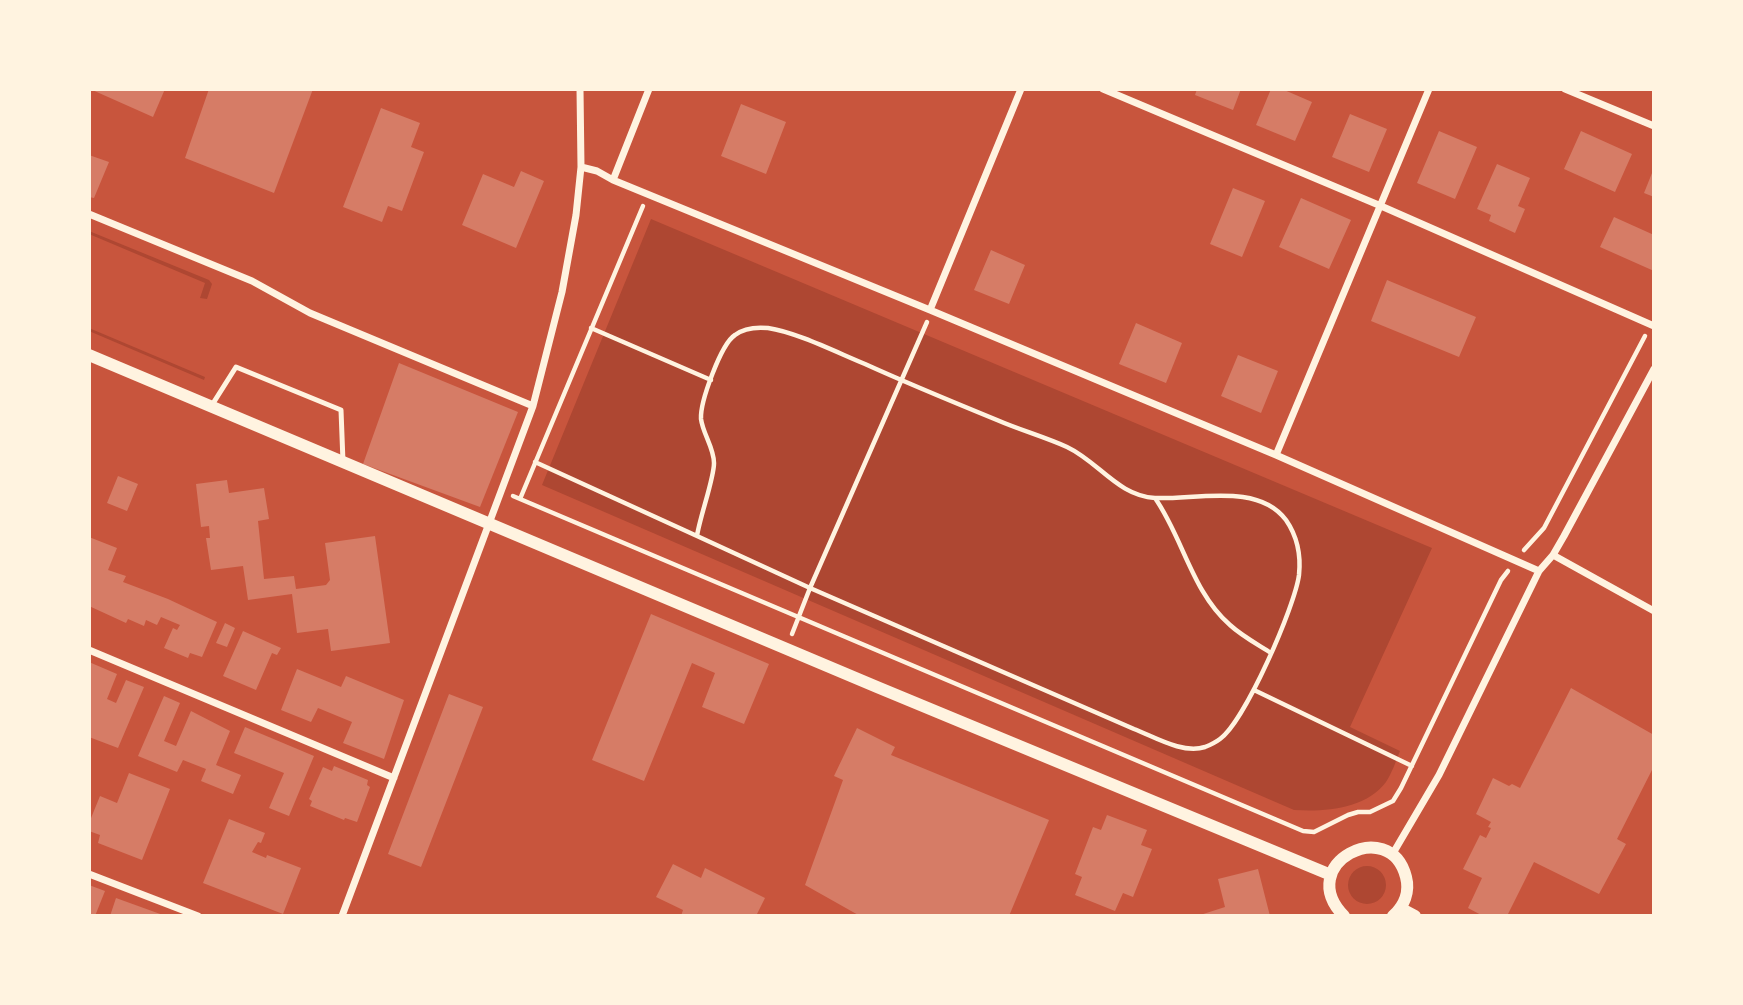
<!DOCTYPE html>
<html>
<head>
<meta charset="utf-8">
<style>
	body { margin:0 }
	#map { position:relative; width:1743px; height:1005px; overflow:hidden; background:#c8553d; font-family:"Nunito Sans",sans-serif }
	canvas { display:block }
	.frame { position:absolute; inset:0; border:91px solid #fff3e0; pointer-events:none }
</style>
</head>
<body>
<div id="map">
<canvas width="1743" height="1005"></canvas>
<div class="frame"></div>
</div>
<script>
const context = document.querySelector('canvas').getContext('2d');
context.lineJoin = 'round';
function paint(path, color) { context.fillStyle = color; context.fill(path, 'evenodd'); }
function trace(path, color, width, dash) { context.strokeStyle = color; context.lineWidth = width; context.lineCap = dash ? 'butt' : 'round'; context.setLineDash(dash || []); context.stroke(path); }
paint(new Path2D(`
	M651,219L1432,548L1350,727L1400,751C1396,761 1392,773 1386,782C1366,809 1325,812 1294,810L542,485Z
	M89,231L209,280L212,284L207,299L200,298L205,283L89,234Z
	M89,328L205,377L204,380L89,331Z
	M1348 885a19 19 0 1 1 38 0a19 19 0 1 1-38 0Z`), '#ae4732');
paint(new Path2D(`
	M90,89H165L153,117Z
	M209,89H313L274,193L185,158Z
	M1197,89H1241L1233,110L1195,95Z
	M1271,89H1282L1312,102L1295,141L1256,125Z
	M741,104L786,122L766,174L721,156Z
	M381,108L420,123L411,147L424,152L402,211L388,206L382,222L343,207Z
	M1350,114L1387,129L1369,172L1332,157Z
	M1439,131L1477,147L1455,199L1417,183Z
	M1581,131L1632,154L1615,192L1564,169Z
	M89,155L109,162L94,198L89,197Z
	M1497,164L1530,178L1518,206L1525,209L1515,233L1489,221L1491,215L1477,209Z
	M1654,168V197L1644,193Z
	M521,171L544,181L516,248L462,225L483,174L514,187Z
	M1233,188L1265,201L1242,257L1210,244Z
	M1301,198L1351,220L1329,269L1279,247Z
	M1614,217L1654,235V271L1600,247Z
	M991,250L1025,265L1009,304L974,290Z
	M1387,280L1476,317L1459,357L1371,321Z
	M1136,323L1182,343L1166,383L1119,364Z
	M1238,355L1278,371L1261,413L1221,396Z
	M399,363L518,412L480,507L363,464Z
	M118,476L138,484L127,511L107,503Z
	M227,480L229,493L264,488L269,519L258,521L264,579L294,576L296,589L326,585L330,580L325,543L375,536L390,643L331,651L328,629L297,633L292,594L248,600L243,566L211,570L206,538H210L209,526L201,527L196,484Z
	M89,537L117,548L108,570L126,576L123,582L168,599L217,622L202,657L190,653L188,658L164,648L173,628L177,630L180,625L161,617L157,625L146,620L144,626L128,619L126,623L89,606Z
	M651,614L769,664L744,724L702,707L715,673L692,663L644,781L592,760Z
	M225,623L235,628L227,647L216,643Z
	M243,631L281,648L277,655L272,653L256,690L223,676Z
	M89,662L117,674L107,699L116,703L126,680L144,687L118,748L89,737Z
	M297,669L341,687L346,676L404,700L384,759L343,743L352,722L318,708L311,722L281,710Z
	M1571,688L1654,735V766L1617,839L1626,844L1599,894L1534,862L1507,916H1483L1468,908L1482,878L1463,869L1480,835L1486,838L1491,828L1488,827L1491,822L1476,814L1493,778L1509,786L1512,784L1520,788Z
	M449,694L483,707L421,867L388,854Z
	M164,696L180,703L164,741L176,746L191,711L230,731L216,765L241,775L233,794L201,781L206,769L183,760L177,772L138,756Z
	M245,727L314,756L289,816L269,808L284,773L234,753Z
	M857,728L895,747L891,755L1049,820L1009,916H860L805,885L843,780L834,776Z
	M334,766L368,780L367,785L370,787L357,822L345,818L344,820L310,806L312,801L309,799L323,767L332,771Z
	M129,773L170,789L142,860L98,843L100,835L89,831V823L100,796L117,803Z
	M1107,815L1147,830L1141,845L1152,849L1133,897L1123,893L1115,911L1075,895L1082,877L1075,874L1093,827L1101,830Z
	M229,819L265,833L261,843L258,842L252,852L266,858L267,855L301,868L283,914L203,883Z
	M673,864L701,878L705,868L765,898L756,916H681L683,910L656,897Z
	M1258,869L1270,916H1197L1225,907L1218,879Z
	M89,885L105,891L95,916H89Z
	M116,898L163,915V916H110Z`), '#d67c66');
trace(new Path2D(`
	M591,328L711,380
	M535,462L697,536
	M513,496L1303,831L1314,832L1348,815L1358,812H1370L1393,801L1401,788L1501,580L1508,571
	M1155,498C1183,538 1192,592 1230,625C1242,636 1257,644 1271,653
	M520,499L643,206
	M1524,550L1544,528L1645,336
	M792,634L810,588L1134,729C1155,737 1182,754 1205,747C1210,745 1216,742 1220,739C1245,721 1295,606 1299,575C1301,556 1297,536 1286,520C1258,482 1194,500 1155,498C1118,496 1099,462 1067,447C1045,437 1020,430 997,420C953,402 909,384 865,364C838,353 796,332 768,328C757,327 744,328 735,335C721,344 700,402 701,419C703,434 714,448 714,463C714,479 700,516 697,536L810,588L927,322
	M1254,690L1412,766`), '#fff3e0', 4.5);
trace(new Path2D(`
	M212,405L236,367L341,410L343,462`), '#fff3e0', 5);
trace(new Path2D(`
	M1103,89L1381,206L1654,326
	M1565,89L1654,126
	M581,167L597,171L613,180L930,310L1276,455L1539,571
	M613,180L649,89
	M89,214L252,281L310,313L533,406
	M930,310L1021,89
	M1276,455L1429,89
	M1553,555L1654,611
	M89,650L394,778
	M1392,855L1439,775L1539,571L1553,555L1564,536L1654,369
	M89,874L198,916
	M342,916L533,406L562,292L576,215L581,167L580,89`), '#fff3e0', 7);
trace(new Path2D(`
	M89,355L877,687L1331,875
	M1400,908L1415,916
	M1344,916C1293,864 1390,814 1406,877C1410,892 1404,906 1393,916`), '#fff3e0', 12);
</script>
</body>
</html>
